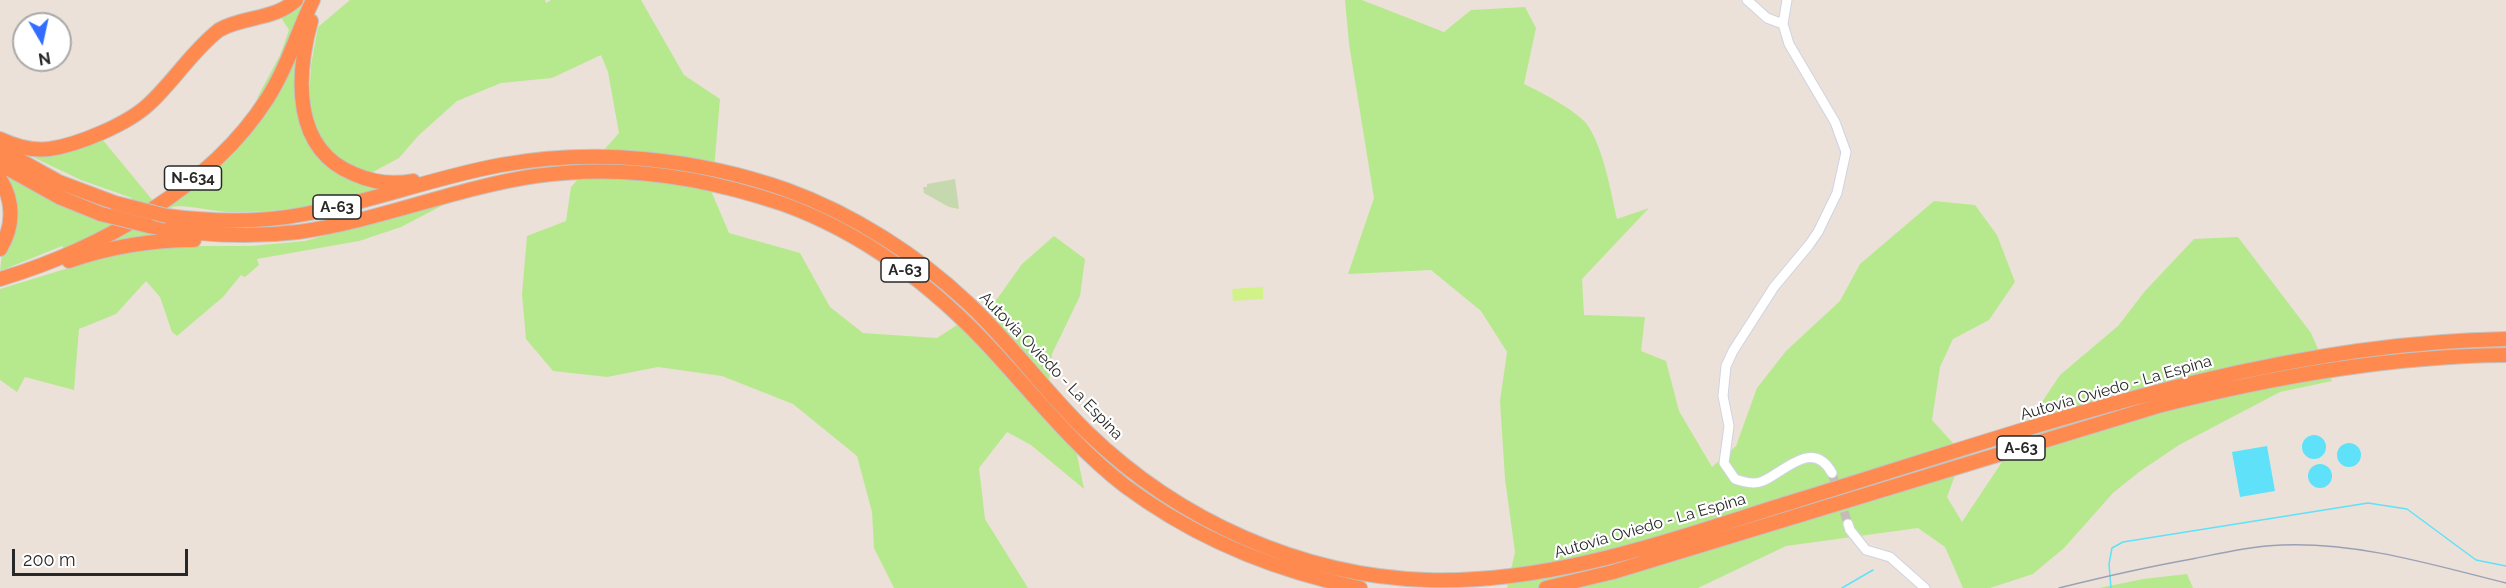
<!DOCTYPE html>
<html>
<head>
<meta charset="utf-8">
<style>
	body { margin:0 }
	#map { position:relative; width:2506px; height:588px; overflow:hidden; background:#ece1d8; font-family:Raleway,sans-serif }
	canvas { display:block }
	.north { position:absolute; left:12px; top:12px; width:60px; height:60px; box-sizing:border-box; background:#fff; border:2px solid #a9a9a9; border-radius:50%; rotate:171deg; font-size:16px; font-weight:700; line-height:24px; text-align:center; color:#282828 }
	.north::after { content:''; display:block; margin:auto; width:21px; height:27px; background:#326dff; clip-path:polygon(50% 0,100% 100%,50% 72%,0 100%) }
	.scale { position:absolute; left:12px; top:549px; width:176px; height:27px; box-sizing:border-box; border:3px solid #282828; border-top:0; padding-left:8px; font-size:18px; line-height:21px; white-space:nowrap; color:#282828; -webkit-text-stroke:4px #fff; paint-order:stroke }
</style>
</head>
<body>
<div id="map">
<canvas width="2506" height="588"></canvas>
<div class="north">N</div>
<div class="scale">200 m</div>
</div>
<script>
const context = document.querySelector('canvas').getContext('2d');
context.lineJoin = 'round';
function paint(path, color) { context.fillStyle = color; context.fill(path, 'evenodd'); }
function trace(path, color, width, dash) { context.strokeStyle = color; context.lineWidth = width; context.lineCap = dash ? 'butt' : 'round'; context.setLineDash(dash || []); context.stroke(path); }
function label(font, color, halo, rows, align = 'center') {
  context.font = font + ' Raleway,sans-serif'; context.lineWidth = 4.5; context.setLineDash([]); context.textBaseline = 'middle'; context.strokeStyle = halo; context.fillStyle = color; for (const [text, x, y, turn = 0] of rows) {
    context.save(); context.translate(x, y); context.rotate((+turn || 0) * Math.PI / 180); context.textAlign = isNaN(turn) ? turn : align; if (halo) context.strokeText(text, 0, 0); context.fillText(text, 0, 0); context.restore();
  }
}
paint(new Path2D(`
	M302,0H307L295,32L261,100L257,98L280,55L289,30L280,16Z
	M350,0H545L546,3L551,0H641L684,75L720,99L712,193L729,233L800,253L830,307L863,333L937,338L997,299L1022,264L1054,236L1085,259L1080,296L1052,354L1049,381L1072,430L1084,489L1031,445L1007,432L979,468L985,519L1028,588H894L874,548L872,512L857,456L793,404L722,376L658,367L607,377L553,371L526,339L522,294L527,236L566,221L571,187L619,133L608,72L601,55L552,78L501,83L457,101L419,135L399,158L371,173L346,163L328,148L315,129L309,101L311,65L318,27Z
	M1345,0H1362L1444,32L1471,10L1525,7L1536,28L1524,84C1539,91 1575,110 1586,123C1603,145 1611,193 1617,219L1649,208L1582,279L1584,315L1645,317L1641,351L1666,361L1679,411L1712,467L1736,446L1757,388L1786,351L1840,301L1860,264L1934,201L1975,205L1997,235L2015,282L1989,320L1953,339L1940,367L1932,420L1963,454L1947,497L1962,522L2060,375L2118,326L2145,291L2194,239L2238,237L2311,333L2332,381L2280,392L2179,445L2139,472L2113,493L2064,548L2033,574L1990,588H1963L1945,547L1918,528L1786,546L1698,588H1507L1515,552L1505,479L1500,401L1507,352L1481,311L1431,270L1348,274L1374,198L1349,44Z
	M304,41L314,146L391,186C343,204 280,213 228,212C215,212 183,204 173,207C161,210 148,222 137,228L175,235L93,247L199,180Z
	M102,139L154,202L117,225L65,250L62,246L0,271L10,186L1,172L62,205L101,219L132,198L81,180L20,151Z
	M444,202L445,204L401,227L359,241L257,259L259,265L245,277L241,275L223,297L177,336L172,332L160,297L146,281L116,314L79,329L74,390L25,377L17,392L0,380V289L101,258L163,246H251L305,241Z
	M2187,574L2193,588H2099L2143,579Z`), '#b6e98e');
paint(new Path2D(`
	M955,179L959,209L949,207L924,193L923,187H927V184Z`), '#c6d8ad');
paint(new Path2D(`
	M1263,287V299L1233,301L1232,289Z`), '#d0f288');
paint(new Path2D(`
	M2302 447a12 12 0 1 1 24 0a12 12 0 1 1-24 0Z
	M2337 455a12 12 0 1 1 24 0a12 12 0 1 1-24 0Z
	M2267,446L2275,491L2240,497L2232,452Z
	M2308 476a12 12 0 1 1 24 0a12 12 0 1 1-24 0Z`), '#5fe1fa');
trace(new Path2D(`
	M1842,588L1873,570
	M2111,588L2109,564L2112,548L2123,542L2368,503L2407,509L2476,560L2506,566`), '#5fe1fa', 1.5);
trace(new Path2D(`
	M1832,473L1848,524`), '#c5bcb5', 9, [9, 4.5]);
const minor = new Path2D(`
	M1747,0L1767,18L1783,24
	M1787,0L1783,24L1789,44L1835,122L1846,152L1837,193L1818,232L1809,245L1774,287L1733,351L1726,366L1723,396L1729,426L1724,463L1735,479C1744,482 1754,485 1763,481C1784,472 1813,438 1832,473
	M1848,524L1850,530L1866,550L1890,557L1925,588`);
const highway = new Path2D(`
	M311,21C296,76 292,149 354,174C372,182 393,185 413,181
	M0,139C15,146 32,151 49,149C78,145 128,124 149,104C174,81 192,51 219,30C243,16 275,20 296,0
	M0,149L59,182L115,203
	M0,164L59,197L101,214
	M0,179C14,201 14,226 0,249
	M167,216C213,222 259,223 305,214C371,202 435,177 501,165C596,148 696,158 787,190C853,214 917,255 968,303C1011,343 1045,392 1088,433C1178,520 1301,576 1427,580C1555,584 1675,538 1795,501C2028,430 2260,343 2506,339
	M149,226C198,235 248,238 298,232C378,221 455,188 535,176C618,164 704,177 783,204C866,234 938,290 997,355C1038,400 1077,449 1125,486C1195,538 1275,571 1360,588
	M69,261C109,247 151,240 194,240
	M0,279C98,250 211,187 267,99C287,68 297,33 313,0
	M1546,588L1613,572L2158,406C2272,377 2388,356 2506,355`);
trace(minor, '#cdd3e3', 11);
trace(highway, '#c3c3c3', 16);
trace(minor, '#fff', 9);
trace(highway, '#ff8a50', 14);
trace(new Path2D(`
	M2059,588C2103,577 2147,567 2192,559C2222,553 2252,546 2282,545C2359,542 2433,565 2506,583`), '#9aa1b5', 1.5);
const highwayBridge = new Path2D(`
	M115,203L167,216
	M101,214L149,226`);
trace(highwayBridge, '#c3c3c3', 16, []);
trace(highwayBridge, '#ff8a50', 14);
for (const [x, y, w] of [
	[193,178,57],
	[337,207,48],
	[905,270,48],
	[2021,448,48]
]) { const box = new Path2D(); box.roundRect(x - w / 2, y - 12, w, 24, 4.5); context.fillStyle = '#fff'; context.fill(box); trace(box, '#282828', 1.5); }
label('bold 15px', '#282828', null, [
	["N-634",193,178],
	["A-63",337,207],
	["A-63",905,270],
	["A-63",2021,448]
]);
label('16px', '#282828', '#fff', [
	["Autovía Oviedo - La Espina",1051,366,46],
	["Autovía Oviedo - La Espina",2116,388,-16],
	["Autovía Oviedo - La Espina",1650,526,-16]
]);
</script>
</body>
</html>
